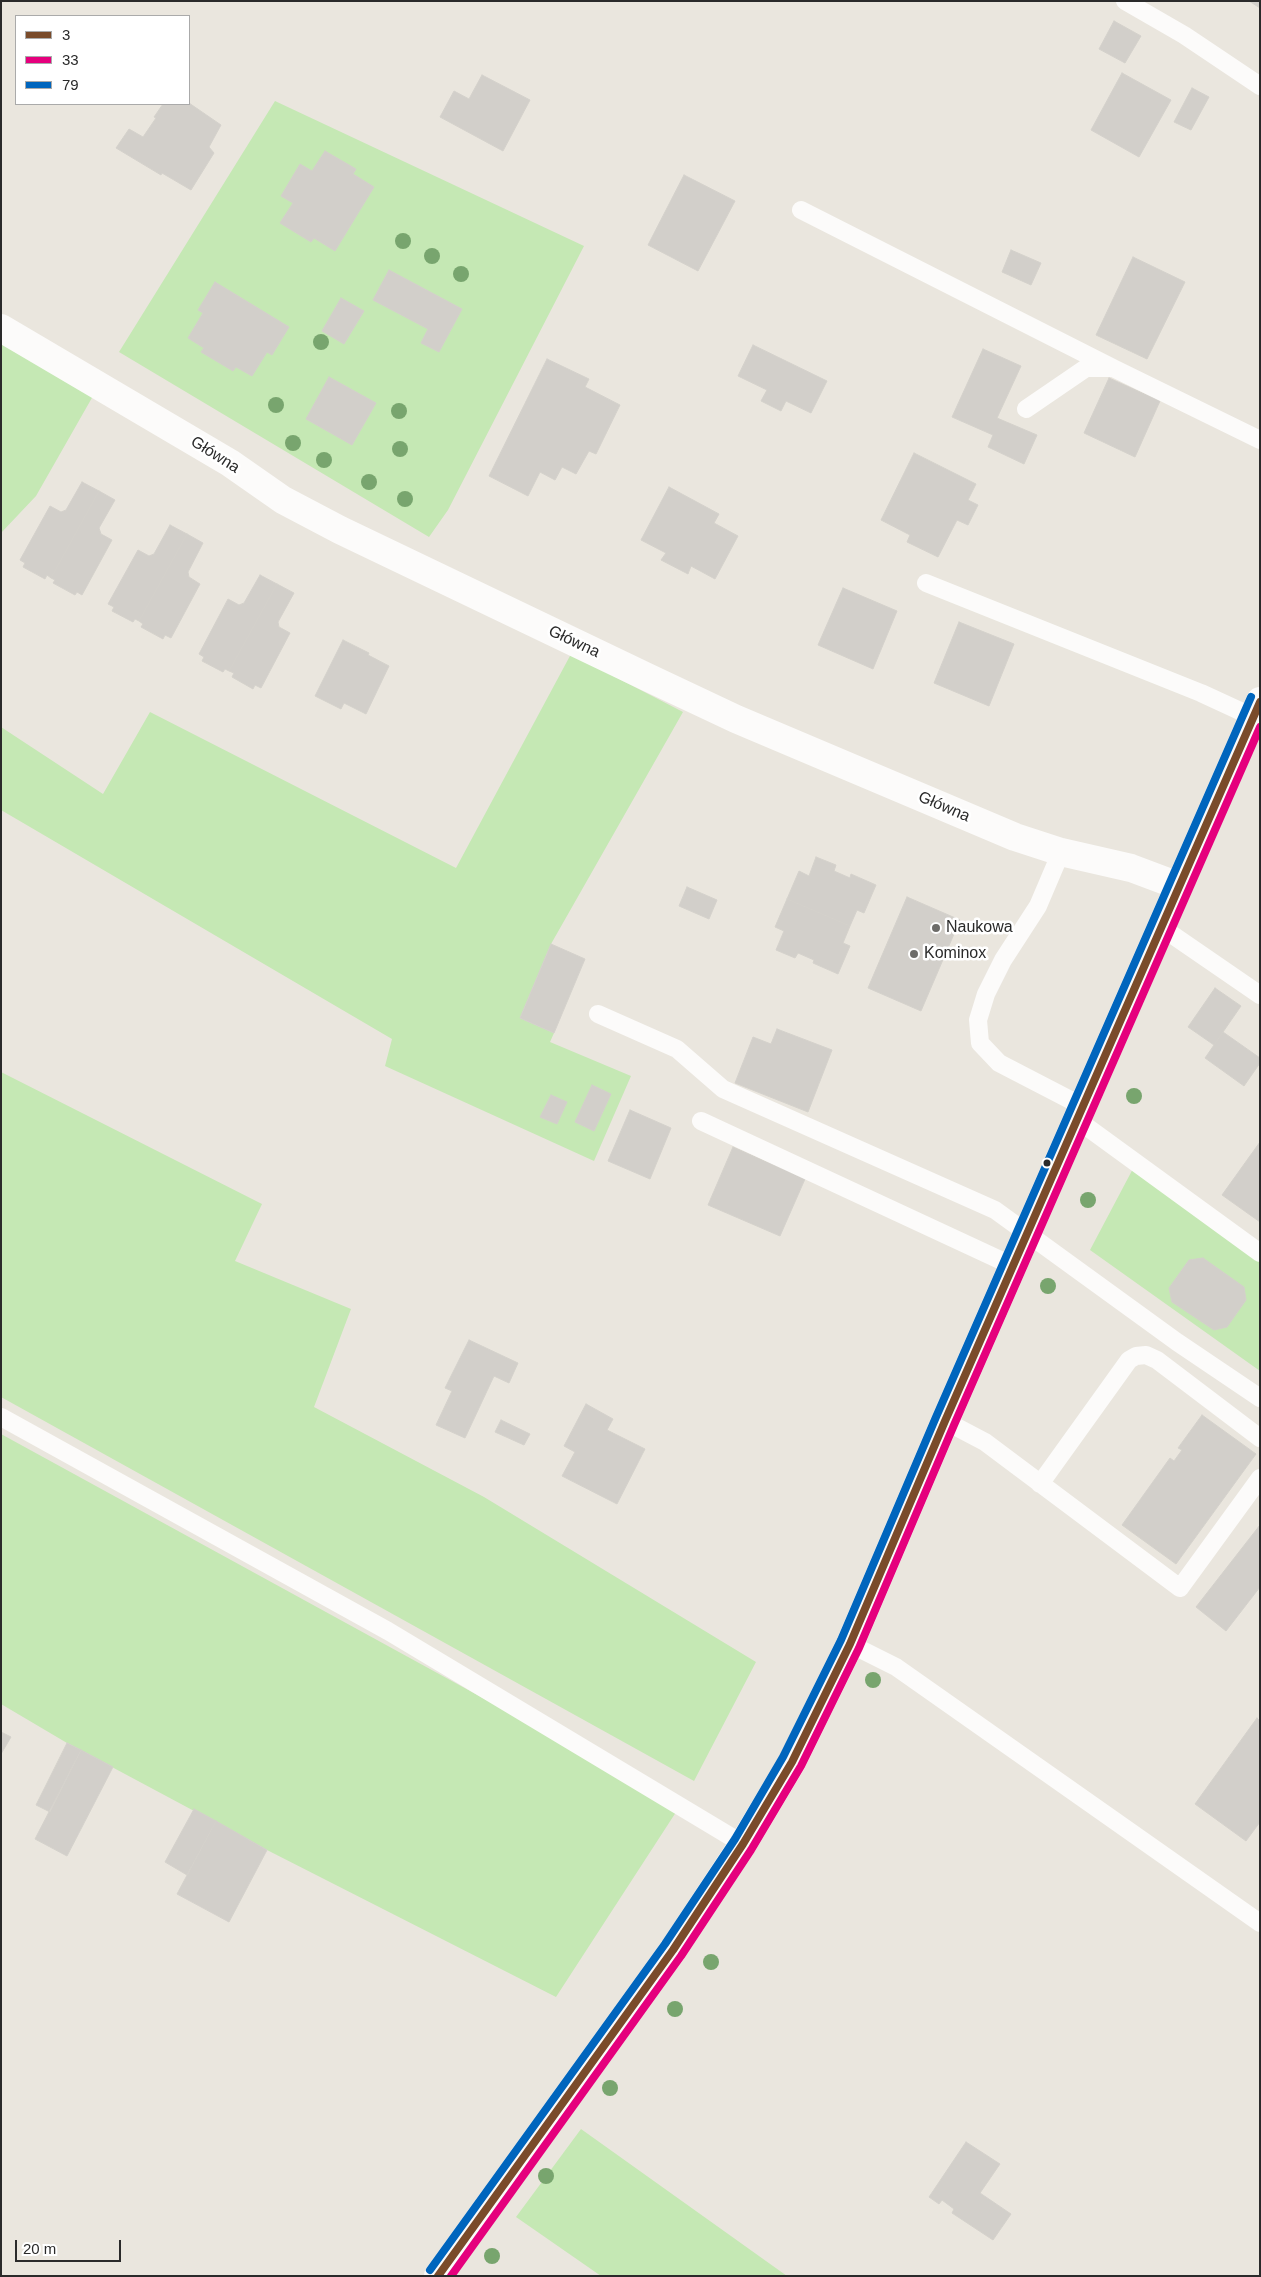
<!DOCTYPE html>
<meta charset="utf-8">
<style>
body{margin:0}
#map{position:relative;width:1261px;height:2277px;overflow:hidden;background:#eae6de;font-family:Helvetica,sans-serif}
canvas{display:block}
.frame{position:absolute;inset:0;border:2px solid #2a2a2a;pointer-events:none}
.legend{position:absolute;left:15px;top:15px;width:175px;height:90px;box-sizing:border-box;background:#fff;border:1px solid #aaa;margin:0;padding:6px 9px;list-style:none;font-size:15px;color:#2a2a2a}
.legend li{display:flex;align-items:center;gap:10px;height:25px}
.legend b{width:25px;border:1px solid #aaa}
.scale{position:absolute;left:15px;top:2240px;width:106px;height:22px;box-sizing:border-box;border:2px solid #2a2a2a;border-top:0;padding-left:6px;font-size:15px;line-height:18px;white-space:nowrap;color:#2a2a2a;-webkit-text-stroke:4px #fff;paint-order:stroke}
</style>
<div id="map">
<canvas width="1261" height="2277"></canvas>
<div class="frame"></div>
<ul class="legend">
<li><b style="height:6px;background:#7a4b2a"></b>3</li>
<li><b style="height:6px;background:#e5007d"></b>33</li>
<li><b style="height:6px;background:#0065bd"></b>79</li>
</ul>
<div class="scale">20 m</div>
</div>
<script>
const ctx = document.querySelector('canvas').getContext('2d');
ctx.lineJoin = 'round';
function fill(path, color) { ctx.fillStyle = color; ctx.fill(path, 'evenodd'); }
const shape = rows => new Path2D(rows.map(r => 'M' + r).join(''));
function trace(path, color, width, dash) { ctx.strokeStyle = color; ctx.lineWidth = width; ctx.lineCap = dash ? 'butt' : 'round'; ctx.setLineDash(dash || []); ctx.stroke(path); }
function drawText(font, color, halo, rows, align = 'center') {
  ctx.font = font + ' Helvetica,sans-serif'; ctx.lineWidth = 5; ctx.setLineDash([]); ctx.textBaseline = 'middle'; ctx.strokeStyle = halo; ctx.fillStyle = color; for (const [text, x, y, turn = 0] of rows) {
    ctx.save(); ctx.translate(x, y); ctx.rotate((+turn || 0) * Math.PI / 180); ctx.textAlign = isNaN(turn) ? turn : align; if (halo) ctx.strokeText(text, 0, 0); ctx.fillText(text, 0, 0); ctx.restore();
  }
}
const green = shape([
 [275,101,584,246,448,510,429,537,119,352],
 [1,344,93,396,36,496,1,533],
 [571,654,683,712,551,944,520,1018,554,1033,550,1042,631,1076,594,1161,385,1066,392,1039,1,810,1,727,103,794,150,712,456,868],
 [1,1072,262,1204,235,1261,351,1309,314,1407,484,1497,756,1662,694,1781,1,1397],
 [1136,1163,1260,1250,1260,1371,1090,1250],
 [1,1434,680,1806,556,1997,267,1850,67,1743,1,1704],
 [581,2129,787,2276,601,2276,516,2217]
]);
const building = shape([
 [1249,1,1260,1,1260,8,1249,1],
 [1114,21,1141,36,1125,63,1099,49,1114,21],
 [1122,73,1171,100,1139,157,1091,130,1122,73],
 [482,75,530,100,503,151,440,117,454,91,469,99,482,75],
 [1192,88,1209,97,1191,130,1174,122,1192,88],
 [189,103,221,125,209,147,214,153,191,190,162,173,161,175,116,148,129,129,143,137,156,118,154,117,163,104,189,103],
 [325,151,356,169,353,174,374,187,335,251,314,238,311,242,280,223,293,203,281,196,300,164,312,171,325,151],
 [684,175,735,201,698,271,648,245,684,175],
 [1011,250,1041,263,1031,285,1002,272,1011,250],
 [1133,257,1185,282,1147,359,1096,335,1133,257],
 [389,270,462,309,439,352,421,343,428,329,373,300,389,270],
 [215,282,289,327,272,355,267,352,252,376,236,367,233,371,201,352,204,348,188,338,203,313,198,310,215,282],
 [341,298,364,311,344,344,322,331,341,298],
 [753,345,827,381,811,413,786,401,781,411,761,401,767,390,738,376,753,345],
 [983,349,1021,366,997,418,1037,435,1024,464,988,447,993,435,952,417,983,349],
 [547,359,589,379,585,387,620,405,596,454,589,451,576,474,562,467,555,480,540,472,528,496,489,476,547,359],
 [329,377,376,403,352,445,306,419,329,377],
 [1109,378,1160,401,1135,457,1084,433,1109,378],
 [914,453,976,484,968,500,978,505,968,525,957,520,938,557,907,542,910,535,881,520,914,453],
 [82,482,99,491,51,578,47,575,45,579,23,567,25,563,20,560,50,506,61,512,66,510,82,482],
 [669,487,719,514,714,523,738,536,715,579,691,566,688,574,661,560,666,553,641,540,669,487],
 [99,491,115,500,99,528,101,534,112,540,82,595,77,592,75,595,53,583,55,580,51,578,99,491],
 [170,525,187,534,139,621,135,619,133,622,112,611,114,607,108,604,138,550,149,556,154,554,170,525],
 [187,534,203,543,188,572,189,577,200,584,171,638,165,635,163,639,141,627,143,624,139,621,187,534],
 [260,575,277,584,229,671,225,669,223,672,202,661,204,657,199,654,228,599,239,605,244,603,260,575],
 [277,584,294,593,278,622,279,627,290,633,261,688,255,685,253,689,232,677,234,673,229,671,277,584],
 [843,588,897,611,873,669,818,645,843,588],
 [959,622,1014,644,989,706,934,683,959,622],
 [343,640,369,653,368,655,389,666,366,714,344,703,341,709,315,696,343,640],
 [816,857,836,865,834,871,850,878,851,874,876,885,864,913,857,910,850,926,787,899,799,871,809,876,816,857],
 [687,887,717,900,709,919,679,906,687,887],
 [907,897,960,920,921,1011,868,988,907,897],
 [787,899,850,926,843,943,850,946,838,974,813,963,814,960,798,953,795,958,776,950,784,931,775,927,787,899],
 [551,944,585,959,554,1033,520,1018,551,944],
 [1215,988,1241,1006,1214,1045,1188,1027,1215,988],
 [777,1029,832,1050,808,1112,735,1083,753,1037,771,1044,777,1029],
 [1223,1032,1260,1058,1260,1063,1244,1086,1205,1058,1223,1032],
 [592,1085,611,1094,594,1131,575,1122,592,1085],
 [551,1095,567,1102,557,1124,540,1117,551,1095],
 [630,1110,671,1128,650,1179,608,1161,630,1110],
 [1260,1142,1260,1222,1222,1195,1260,1142],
 [733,1147,805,1179,780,1236,708,1205,733,1147],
 [1203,1258,1244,1287,1246,1300,1227,1327,1214,1330,1172,1302,1169,1288,1189,1260,1203,1258],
 [469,1340,518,1363,509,1383,494,1376,465,1438,436,1425,452,1391,445,1388,469,1340],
 [586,1404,613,1419,607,1430,645,1449,617,1504,562,1476,575,1452,564,1446,586,1404],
 [1202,1415,1256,1454,1176,1564,1122,1525,1170,1458,1174,1461,1182,1450,1178,1448,1202,1415],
 [501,1420,530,1434,524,1445,495,1432,501,1420],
 [1260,1525,1260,1587,1226,1631,1196,1607,1260,1525],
 [1257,1718,1260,1721,1260,1822,1246,1841,1195,1804,1257,1718],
 [1,1732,11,1737,1,1754,1,1732],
 [67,1743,81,1750,50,1812,36,1805,67,1743],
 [81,1750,113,1767,67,1856,35,1839,81,1750],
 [194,1809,216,1821,187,1875,165,1862,194,1809],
 [216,1821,267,1850,229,1922,177,1894,216,1821],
 [966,2142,1000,2164,980,2193,1011,2214,993,2240,952,2213,954,2209,942,2200,939,2204,929,2197,966,2142]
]);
const service = shape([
 [1125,1,1184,35,1260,86],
 [801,210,1113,368],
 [1026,409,1086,368,1113,368,1260,440],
 [926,583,1201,693,1253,717],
 [1061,852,1038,906,1003,960,986,994,978,1020,980,1043,999,1063,1082,1106],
 [1161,927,1260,995],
 [598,1014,677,1049,723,1089,995,1210,1177,1342,1260,1398],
 [1076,1119,1260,1253],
 [701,1121,1013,1266],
 [1,1417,388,1631,743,1844],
 [945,1421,985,1442,1180,1588,1260,1478],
 [1040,1484,1129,1360,1136,1356,1146,1355,1157,1360,1260,1438],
 [850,1644,896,1667,1260,1923]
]);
const minor = shape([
 [1,328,230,463,283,500,340,530,649,678,736,719,1015,837,1061,852,1131,868,1179,886]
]);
const secondary = shape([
 [438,2276,673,1950,743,1844,792,1762,850,1644,945,1421,1260,701]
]);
const bus1 = shape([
 [438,2276,673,1950,743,1844,792,1762,850,1644,945,1421,1260,702]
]);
const bus2 = shape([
 [451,2276,681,1956,751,1850,801,1766,859,1648,954,1425,1260,727]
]);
const bus3 = shape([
 [430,2270,665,1944,735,1839,783,1757,841,1640,936,1417,1251,697]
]);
const trees = [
 [403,241],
 [432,256],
 [461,274],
 [321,342],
 [276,405],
 [399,411],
 [293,443],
 [400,449],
 [324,460],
 [369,482],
 [405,499],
 [1134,1096],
 [1088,1200],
 [1048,1286],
 [873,1680],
 [711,1962],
 [675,2009],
 [610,2088],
 [546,2176],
 [492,2256]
];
const markers = [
 [936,928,5,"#6d6c69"],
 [914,954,5,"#6d6c69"],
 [1047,1163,4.5,"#2a2a2a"]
];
const streetNames = [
 ["Główna",215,455,32],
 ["Główna",574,642,25],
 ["Główna",944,807,23]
];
const poiNames = [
 ["Naukowa",946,928],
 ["Kominox",924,954]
];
fill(green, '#c5e8b4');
fill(building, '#d2cfca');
trace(building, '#d4d1cb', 1);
trace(service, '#fcfbfa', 18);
trace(minor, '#fcfbfa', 28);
trace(secondary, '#fcfbfa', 28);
trace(bus1, '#7a4b2a', 8);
trace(bus2, '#e5007d', 8);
trace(bus3, '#0065bd', 8);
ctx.fillStyle = '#78a56e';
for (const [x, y] of trees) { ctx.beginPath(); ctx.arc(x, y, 8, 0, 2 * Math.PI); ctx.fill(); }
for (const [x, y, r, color] of markers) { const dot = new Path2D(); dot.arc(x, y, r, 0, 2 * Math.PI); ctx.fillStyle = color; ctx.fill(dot); trace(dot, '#fff', 2); }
drawText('16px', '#2a2a2a', '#fff', streetNames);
drawText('16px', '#2a2a2a', '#fff', poiNames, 'left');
</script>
